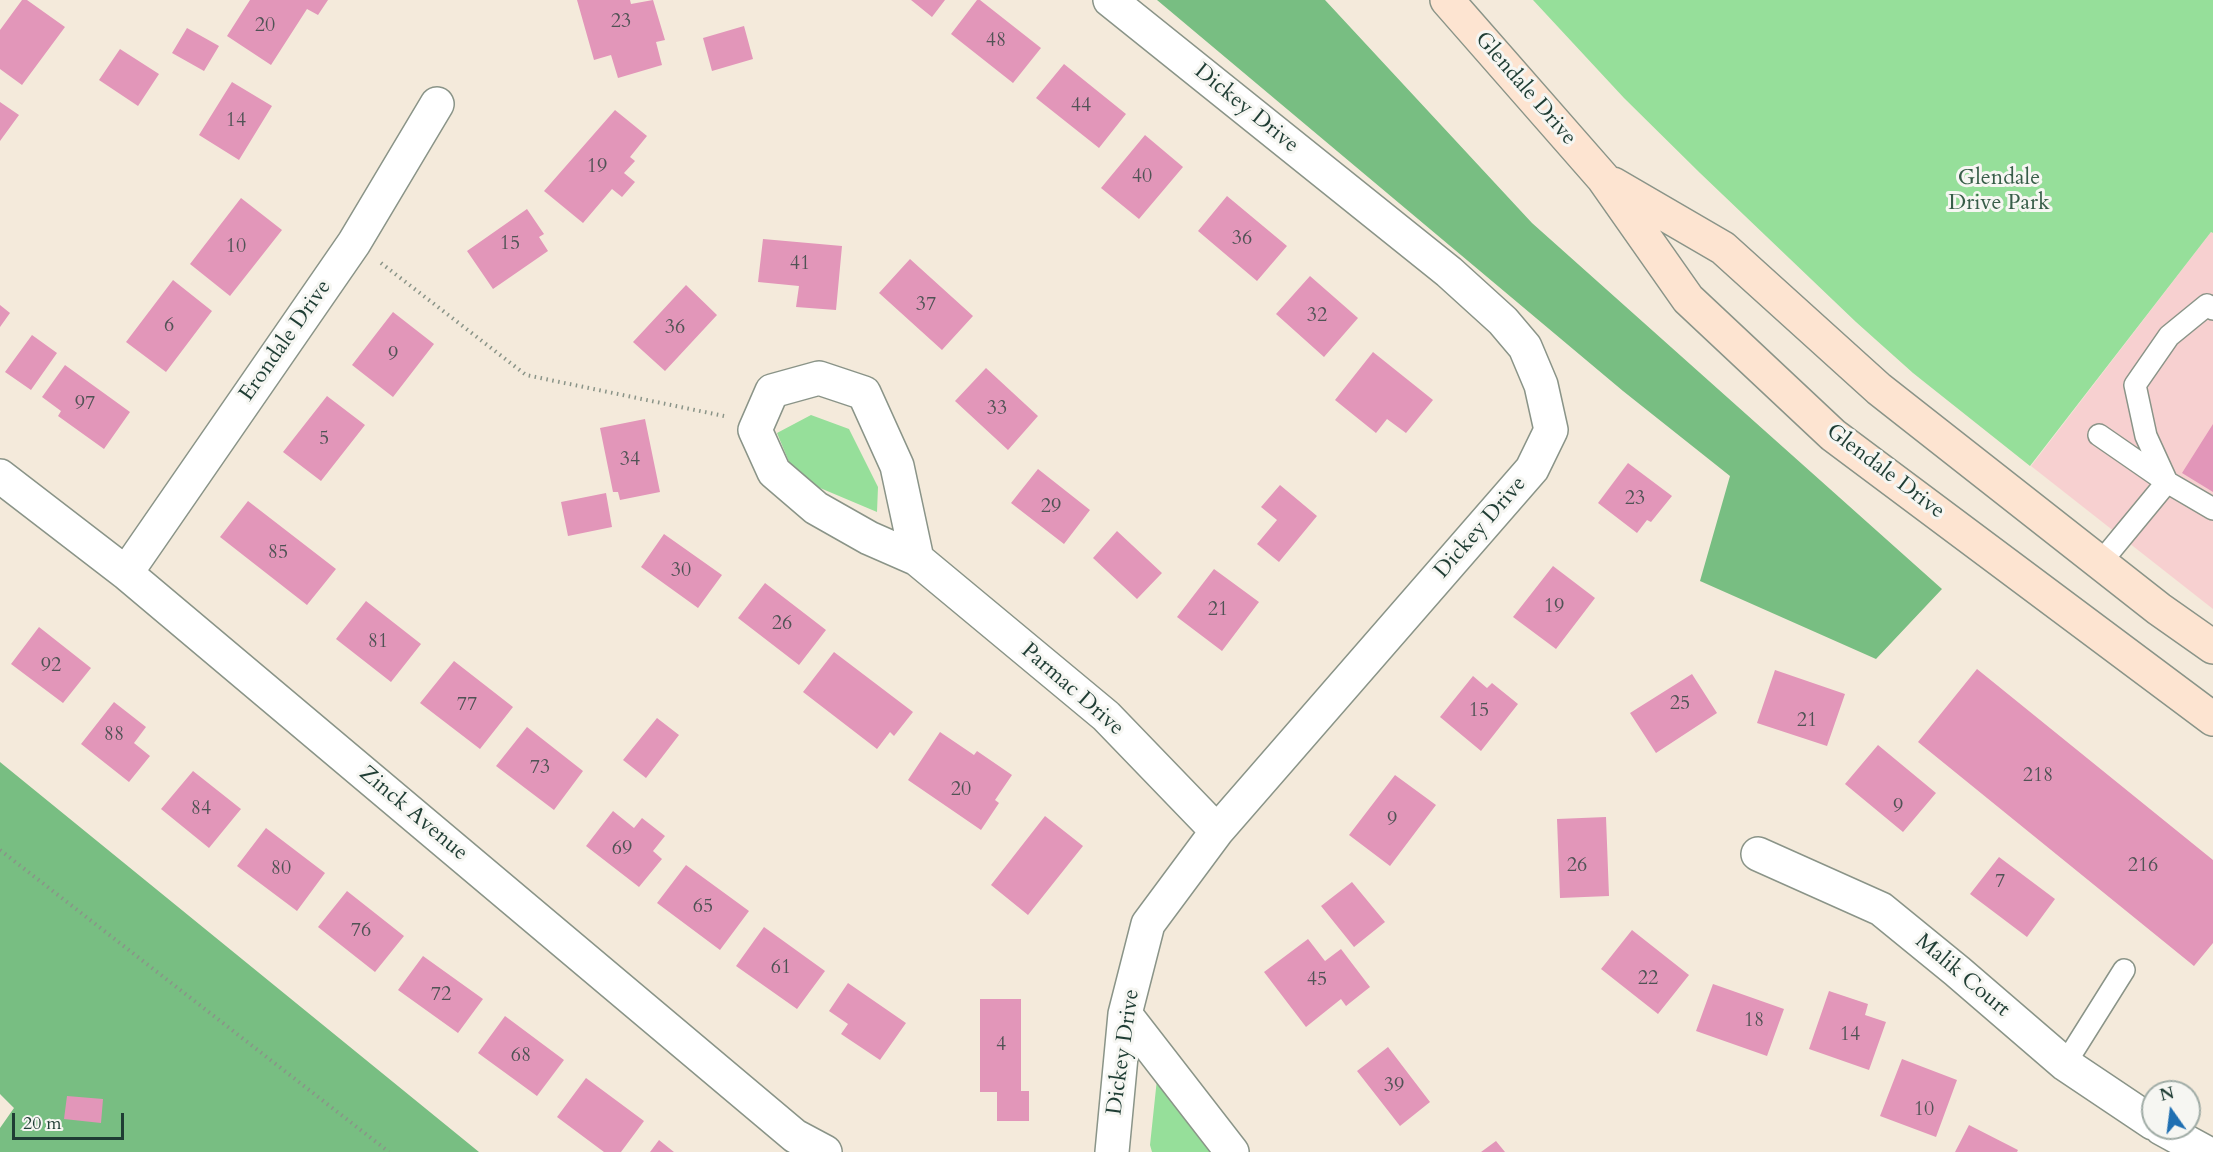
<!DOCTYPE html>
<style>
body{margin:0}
#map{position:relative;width:2213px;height:1152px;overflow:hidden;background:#f4eadb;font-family:Cardo,serif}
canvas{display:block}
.north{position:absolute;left:2141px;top:1080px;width:60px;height:60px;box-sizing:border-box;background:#f6f6f2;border:2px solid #a0aca6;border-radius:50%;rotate:346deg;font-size:16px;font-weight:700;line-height:24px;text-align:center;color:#1f3d34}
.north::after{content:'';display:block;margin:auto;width:21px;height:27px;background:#1f6fb2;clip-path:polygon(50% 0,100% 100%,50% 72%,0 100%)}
.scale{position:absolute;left:12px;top:1113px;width:112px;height:27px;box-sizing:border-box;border:3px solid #1f3d34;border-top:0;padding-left:8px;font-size:18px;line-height:21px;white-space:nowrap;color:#1f3d34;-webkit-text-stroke:4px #f6f6f2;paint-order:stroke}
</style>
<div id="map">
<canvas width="2213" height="1152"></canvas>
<div class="north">N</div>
<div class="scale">20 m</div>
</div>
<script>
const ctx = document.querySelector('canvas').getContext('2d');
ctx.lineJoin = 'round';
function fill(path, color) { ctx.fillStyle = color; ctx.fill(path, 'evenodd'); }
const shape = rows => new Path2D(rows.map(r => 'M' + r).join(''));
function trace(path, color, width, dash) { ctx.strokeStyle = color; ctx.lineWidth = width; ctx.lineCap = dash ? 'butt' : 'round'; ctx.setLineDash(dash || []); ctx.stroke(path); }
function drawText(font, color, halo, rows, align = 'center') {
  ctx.font = font + ' Cardo,serif'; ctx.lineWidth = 6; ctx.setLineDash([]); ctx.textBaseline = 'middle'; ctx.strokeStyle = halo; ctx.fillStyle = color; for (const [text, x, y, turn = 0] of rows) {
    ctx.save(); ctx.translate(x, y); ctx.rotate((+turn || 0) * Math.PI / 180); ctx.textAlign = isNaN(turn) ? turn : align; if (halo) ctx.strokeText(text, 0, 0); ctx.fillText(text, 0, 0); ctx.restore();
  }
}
const built = shape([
 [2211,232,2213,233,2213,609,2031,466]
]);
const green = shape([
 [1533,0,2213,0,2213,233,2211,232,2030,466,1913,373,1856,322,1700,173,1624,98],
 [811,415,849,429,878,487,877,512,813,485,789,462,777,433],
 [1157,1079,1223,1152,1152,1152,1150,1145]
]);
const forest = shape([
 [1157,0,1325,0,1532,223,1942,589,1876,659,1700,581,1730,476,1623,391],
 [0,762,479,1152,0,1152,0,1128,14,1108,0,1094]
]);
const building = shape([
 [22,0,27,0,65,27,22,85,0,69,0,30],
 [250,0,328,0,318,15,307,9,271,65,227,36],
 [577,0,630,0,631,4,653,0,665,40,656,42,662,65,618,78,611,55,594,60],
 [911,0,945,0,932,17],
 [977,0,980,0,1041,48,1013,83,951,34],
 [744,26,753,59,712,71,703,38],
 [187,28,219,46,204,71,172,53],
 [120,49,159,74,138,106,99,80],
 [1064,64,1126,114,1099,148,1036,98],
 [232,82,272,106,239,160,199,135],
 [0,102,19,115,0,141],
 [615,110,647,136,630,157,635,161,624,173,635,182,622,197,612,189,583,223,544,191],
 [1145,135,1183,167,1139,219,1101,188],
 [1227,196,1287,246,1257,281,1198,231],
 [241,198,282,230,230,296,190,264],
 [527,209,544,234,539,237,548,251,493,289,467,251],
 [763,239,842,246,836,310,796,307,799,286,758,282],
 [910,259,973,316,942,350,879,293],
 [1310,276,1358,318,1324,357,1276,314],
 [173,280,212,311,166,372,126,342],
 [686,285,717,315,665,371,633,342],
 [0,305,10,313,0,327],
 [393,312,434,344,393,397,352,365],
 [32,335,57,353,31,390,5,372],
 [1373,352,1433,400,1406,433,1387,419,1376,433,1335,400],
 [65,365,130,412,104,449,58,416,61,411,42,397],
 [986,368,1038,416,1008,450,955,401],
 [327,396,365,425,321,481,283,452],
 [645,419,660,492,620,500,618,492,613,492,600,428],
 [2213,424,2213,492,2182,473],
 [1628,463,1672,496,1651,522,1647,520,1637,533,1598,503],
 [1038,469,1090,510,1064,544,1011,503],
 [1280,485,1317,516,1279,562,1257,544,1277,520,1261,507],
 [606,493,612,527,568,536,561,502],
 [248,501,336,569,307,605,220,537],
 [1117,531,1162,573,1137,599,1093,558],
 [664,534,722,575,698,608,641,567],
 [1553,566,1595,598,1556,649,1513,617],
 [1214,569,1259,602,1222,651,1177,617],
 [765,583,826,630,799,665,738,618],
 [366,601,421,644,391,682,336,639],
 [39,627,91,668,63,703,11,664],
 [834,652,913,712,894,736,890,732,877,749,803,692],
 [454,661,513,707,480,749,420,703],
 [1977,669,2213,860,2213,943,2194,966,1918,742],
 [1775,670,1845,694,1827,746,1757,723],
 [1692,674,1717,713,1656,753,1630,713],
 [1473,676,1487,688,1492,683,1518,704,1481,751,1440,717],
 [114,702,146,727,134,743,150,756,129,782,81,744],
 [657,718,679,735,646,778,623,760],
 [527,727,583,771,554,810,496,766],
 [940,732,974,755,977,751,1012,775,995,800,999,803,981,830,908,780],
 [1878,745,1936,793,1903,832,1845,784],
 [193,771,241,809,209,848,161,809],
 [1395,775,1436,805,1390,866,1349,835],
 [613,811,634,828,642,818,665,836,653,851,662,859,639,887,586,846],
 [1045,816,1083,846,1028,915,991,885],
 [1606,817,1609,896,1560,898,1557,819],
 [266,828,325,873,297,911,237,866],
 [1999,857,2055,899,2027,937,1970,894],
 [686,865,749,911,720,950,657,903],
 [1352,882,1385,922,1354,947,1321,906],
 [347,891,404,936,375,972,318,927],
 [764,927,825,971,797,1009,736,966],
 [1632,930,1689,975,1658,1014,1601,969],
 [1308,939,1325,961,1341,949,1370,987,1346,1006,1341,999,1306,1027,1264,972],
 [423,956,483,999,458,1033,398,990],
 [848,983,906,1023,880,1060,841,1034,848,1024,829,1011],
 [1713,984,1784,1009,1767,1056,1696,1031],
 [1829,991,1868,1004,1865,1015,1886,1022,1869,1070,1809,1049],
 [980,999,1021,999,1021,1091,1029,1091,1029,1121,997,1121,997,1092,980,1092],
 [505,1016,564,1060,537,1096,478,1053],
 [1388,1047,1430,1102,1400,1126,1357,1071],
 [1902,1059,1957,1080,1936,1137,1880,1116],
 [586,1078,644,1121,621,1152,604,1152,557,1117],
 [67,1096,103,1099,101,1123,64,1119],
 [1969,1125,2018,1150,2017,1152,1955,1152],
 [659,1140,674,1152,650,1152],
 [1496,1141,1505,1152,1481,1152]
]);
const path = shape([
 [381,263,526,375,724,416],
 [0,850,389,1152]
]);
const lane = shape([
 [2099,435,2167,482,2213,509],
 [2101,562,2167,482,2146,436,2135,385,2169,336,2207,305,2213,309],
 [2065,1064,2124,970]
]);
const street = shape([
 [1110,0,1449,272,1503,321,1525,347,1541,385,1551,430,1532,469,1217,831,1148,924,1125,1014,1112,1152],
 [0,476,126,573,795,1136,825,1152],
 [917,559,897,466,864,393,819,378,772,391,755,430,774,472,816,508,869,538,917,559,1106,716,1217,831],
 [126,573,354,243,437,104],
 [1758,854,1881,909,1957,971,2065,1064,2153,1123],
 [1125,1014,1232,1152],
 [2161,1128,2205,1152]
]);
const secondary = shape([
 [1447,0,1603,178,1688,299,1833,435,2213,719],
 [1613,184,1723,248,1879,389,2159,609,2213,647]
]);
const numberNames = [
 ["23",621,22],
 ["20",265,26],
 ["48",996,41],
 ["44",1081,106],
 ["14",236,121],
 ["19",597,167],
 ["40",1142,177],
 ["36",1242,239],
 ["15",510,244],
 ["10",236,247],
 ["41",800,264],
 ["37",926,305],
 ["32",1317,316],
 ["6",169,326],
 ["36",675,328],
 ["9",393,355],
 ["97",85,404],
 ["33",997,409],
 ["5",324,439],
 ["34",630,460],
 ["23",1635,499],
 ["29",1051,507],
 ["85",278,553],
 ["30",681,571],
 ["19",1554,607],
 ["21",1218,610],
 ["26",782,624],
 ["81",378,642],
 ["92",51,666],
 ["25",1680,704],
 ["77",467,705],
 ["15",1479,711],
 ["21",1807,721],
 ["88",114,735],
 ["73",540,768],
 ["218",2038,776],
 ["20",961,790],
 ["9",1898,807],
 ["84",201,809],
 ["9",1392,820],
 ["69",622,849],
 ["26",1577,866],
 ["216",2143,866],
 ["80",281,869],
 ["7",2000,882],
 ["65",703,907],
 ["76",361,931],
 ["61",781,968],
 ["22",1648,979],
 ["45",1317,980],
 ["72",441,995],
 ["18",1754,1021],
 ["14",1850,1035],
 ["4",1001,1045],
 ["68",521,1056],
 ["39",1394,1086],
 ["10",1924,1110]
];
const streetNames = [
 ["Glendale Drive",1525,89,49],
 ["Dickey Drive",1246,109,39],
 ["Erondale Drive",286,341,-55],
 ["Glendale Drive",1885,472,37],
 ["Dickey Drive",1481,528,-49],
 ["Parmac Drive",1072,690,41],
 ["Zinck Avenue",413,814,40],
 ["Malik Court",1962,976,40],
 ["Dickey Drive",1124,1052,-82]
];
const parkNames = [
 ["Glendale",1999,179],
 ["Drive Park",1999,204]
];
fill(built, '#f7d0d0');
fill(green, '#96df9a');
fill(forest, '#78be82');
fill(building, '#e296b9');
trace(lane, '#8a9488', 24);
trace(street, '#8a9488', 36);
trace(secondary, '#8a9488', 36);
trace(path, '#8a9488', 4, [1.5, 4.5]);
trace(lane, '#fff', 21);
trace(street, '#fff', 33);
trace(secondary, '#fde4d1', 33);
drawText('20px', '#505355', null, numberNames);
drawText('22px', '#1f3d34', '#f6f6f2', streetNames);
drawText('22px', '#375d48', '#f6f6f2', parkNames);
</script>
